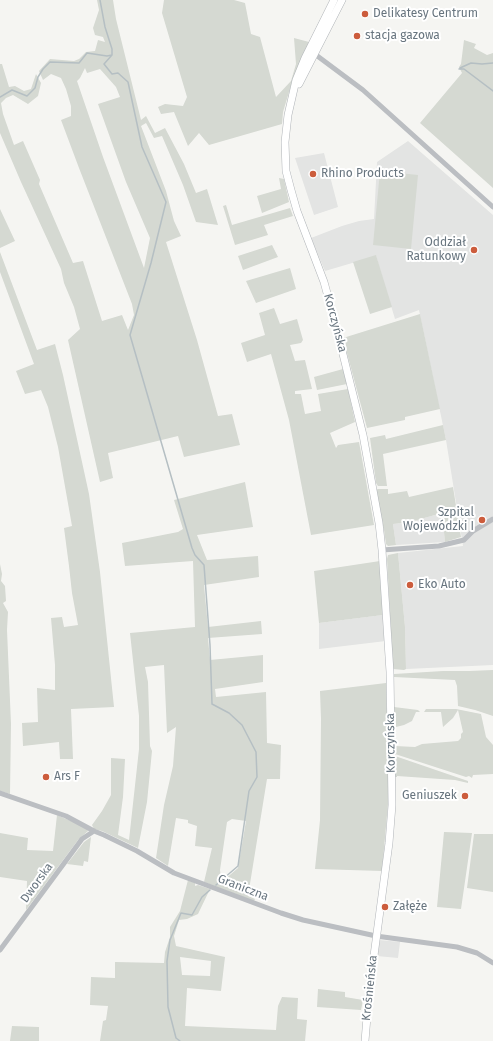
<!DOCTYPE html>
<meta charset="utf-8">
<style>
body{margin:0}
canvas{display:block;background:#f5f5f2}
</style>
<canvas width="493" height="1041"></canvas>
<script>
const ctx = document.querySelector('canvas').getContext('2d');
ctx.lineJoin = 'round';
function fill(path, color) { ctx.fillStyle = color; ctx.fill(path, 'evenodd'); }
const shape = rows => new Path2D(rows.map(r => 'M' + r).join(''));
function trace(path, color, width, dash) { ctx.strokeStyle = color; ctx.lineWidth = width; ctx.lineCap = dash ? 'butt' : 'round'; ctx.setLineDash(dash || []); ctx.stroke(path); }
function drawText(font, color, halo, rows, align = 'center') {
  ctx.font = font + ' "Fira Sans",sans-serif'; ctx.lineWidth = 4; ctx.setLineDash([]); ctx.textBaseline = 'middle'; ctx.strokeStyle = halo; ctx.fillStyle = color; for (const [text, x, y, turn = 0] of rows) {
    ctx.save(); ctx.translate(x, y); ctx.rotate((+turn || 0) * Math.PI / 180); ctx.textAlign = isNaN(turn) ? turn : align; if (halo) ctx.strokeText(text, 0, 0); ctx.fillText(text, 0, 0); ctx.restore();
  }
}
const built = shape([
 [408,141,493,215,493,665,406,669,405,627,398,553,463,546,446,440,419,310,395,319,376,256,325,271,311,238,342,226,359,221,374,219,377,162],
 [324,153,338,207,314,215,295,158],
 [442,513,445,542,396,545,393,524,410,522],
 [383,615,386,641,319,649,319,623],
 [379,940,400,942,398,958,377,956]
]);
const green = shape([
 [97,0,113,0,116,19,141,120,146,116,155,133,165,128,184,164,196,193,207,189,218,225,196,222,183,185,162,136,154,138,146,123,141,126,166,191,174,221,181,236,166,242,197,340,218,416,232,414,240,445,184,457,178,436,108,453,113,478,100,482,68,340,80,329,74,307,64,283,61,269,21,182,0,133,0,64,2,64,9,87,15,86,24,91,31,89,36,74,41,83,38,96,28,104,13,95,6,98,1,103,3,114,14,145,23,141,40,180,39,184,73,263,83,261,102,321,122,315,128,330,134,315,132,304,79,168,61,120,71,116,71,106,66,89,61,78,51,74,43,80,39,71,50,59,74,61,79,59,86,52,95,51,98,40,105,42,103,37,95,35,93,28,99,10],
 [85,68,87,73,100,69,116,87,120,97,98,104,126,182,150,238,144,268,103,157,77,81,80,78],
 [164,0,234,0,245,3,251,34,260,37,276,97,291,81,296,64,294,38,309,42,292,82,283,112,282,124,209,145,199,133,188,146,174,112,161,114,158,107,165,104,183,106,187,97,162,13],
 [464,40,476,44,474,48,487,55,493,53,493,188,420,123,462,73,459,67,461,64],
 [380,171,418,175,411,249,373,245],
 [279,178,284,179,289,202,262,213,257,196,281,189],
 [226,205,232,225,290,208,293,216,264,225,268,235,235,245,223,206],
 [0,209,15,241,0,248],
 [272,245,278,257,243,270,238,256],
 [0,252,37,350,55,344,63,375,89,494,100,572,114,707,71,709,73,759,60,759,59,742,23,746,22,723,38,722,37,688,55,690,55,665,51,618,62,617,64,627,78,625,72,593,69,566,64,528,72,526,58,447,48,407,41,390,25,394,16,371,34,364,0,272],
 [376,255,392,307,370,314,353,262],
 [290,268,296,289,256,303,246,281],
 [274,308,280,324,297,319,303,340,301,343,290,345,295,361,305,360,312,389,295,391,295,394,301,394,305,414,321,411,318,394,348,389,355,422,330,433,336,448,338,445,359,442,374,525,311,535,289,420,271,354,247,362,241,343,265,335,259,313],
 [420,314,440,409,405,417,405,420,367,428,343,338],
 [343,369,347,384,317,390,314,377],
 [443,425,446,440,383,454,387,486,378,486,376,483,370,438,385,435,386,439],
 [245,482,253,527,197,535,207,560,258,556,259,577,204,585,208,627,261,621,262,634,208,638,210,660,263,655,263,682,215,689,216,697,266,692,267,743,281,745,280,779,267,779,248,896,255,899,254,901,204,882,212,848,195,846,197,826,188,823,188,820,176,818,168,866,156,858,164,805,173,766,176,727,167,733,164,665,145,667,148,682,150,746,152,751,147,802,138,848,102,831,94,829,92,825,102,811,111,795,111,758,125,759,123,797,118,835,129,840,139,749,139,716,130,633,195,627,193,561,125,566,122,543,178,532,183,529,174,500],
 [232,819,246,821,238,868,223,881,221,878,220,870,227,822],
 [453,487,461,537,445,542,442,513,410,522,393,524,396,545,388,546,386,544,384,530,375,490,378,489,388,489,388,494,407,491,409,497],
 [398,553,405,627,406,669,404,670,393,669,387,559,388,555],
 [380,561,383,615,319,623,314,571],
 [0,564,2,574,1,581,5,586,6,601,3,603,8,612,7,630,11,724,10,794,0,791],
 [493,670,493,716,475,710,458,706,457,686,455,680,394,677,394,674,443,671,469,671],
 [386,683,389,793,382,871,315,869,320,820,321,719,320,691],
 [394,707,418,710,420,712,416,712,412,721,404,725,396,727],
 [426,709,456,709,481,714,486,737,493,745,493,774,473,775,472,778,469,776,466,777,395,754,395,746,415,747,422,744,458,741,461,738,461,734,463,732,458,710,453,718,443,727,441,712,424,712],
 [395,756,468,781,468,783,455,780,397,776,397,777,395,777],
 [57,815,87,828,88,831,78,840,26,910,27,881,0,877,0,833,28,838,27,850,53,851],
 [444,832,472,833,461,909,437,907],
 [474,834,493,834,493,892,467,888],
 [91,837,88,862,84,861,83,866,67,864,84,842],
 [188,880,195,883,195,886,198,885,210,889,198,914,187,919,179,920,174,936,176,946,225,957,221,991,187,988,185,1026,276,1030,278,1006,282,997,298,998,297,1019,307,1020,305,1041,100,1041,103,1021,106,1020,108,1006,90,1005,91,977,115,978,115,962,164,963,165,952,170,937,170,927,180,911],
 [180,957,211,961,210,976,182,975],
 [318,989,345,992,345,997,363,1000,361,1010,317,1007],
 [12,1026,39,1027,39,1041,10,1041]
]);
const stream = shape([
 [112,55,104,64,112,74,118,73,128,82,142,147,166,202,151,263,130,335,192,548,195,555,204,565,210,645,212,704,229,713,242,725,256,752,257,777,249,791,238,866,216,885],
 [460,68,471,63,482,64,493,63],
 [459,69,464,69,493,91],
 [0,97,12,90,27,96,35,88,38,77,43,69,50,62,79,63,87,53,107,56,112,55,112,49,105,27,100,0],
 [180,1041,176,1038,168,1007,167,961,170,940,181,913,192,915,202,897,210,890]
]);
const street = shape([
 [312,52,363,90,493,207],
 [382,550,439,546,464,540,473,531,493,519],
 [0,793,66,816,94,831,104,835,137,851,174,873,281,913,303,920,376,936,457,947,477,953,493,963],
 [0,950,82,839,94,831]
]);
const secondary = shape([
 [334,0,305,58,296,80,288,115,285,142,286,171,291,190,297,211,324,282,336,326,363,435,379,523,382,550,390,672,392,805,389,843,369,993,365,1041],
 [299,84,342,0]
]);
const markers = [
 [365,14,4,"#cc5c3c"],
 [357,36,4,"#cc5c3c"],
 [313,174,4,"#cc5c3c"],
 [474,250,4,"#cc5c3c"],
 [482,520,4,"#cc5c3c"],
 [410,585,4,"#cc5c3c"],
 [46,777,4,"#cc5c3c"],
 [465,796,4,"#cc5c3c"],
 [385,907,4,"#cc5c3c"]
];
const poiNames = [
 ["Delikatesy Centrum",373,14],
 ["stacja gazowa",365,36],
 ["Rhino Products",321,174],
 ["Oddział",466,243,"right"],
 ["Ratunkowy",466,257,"right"],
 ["Szpital",474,513,"right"],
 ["Wojewódzki I",474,527,"right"],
 ["Eko Auto",418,585],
 ["Ars F",54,777],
 ["Geniuszek",457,796,"right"],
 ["Załęże",393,907]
];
const streetNames = [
 ["Korczyńska",335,323,75],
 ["Korczyńska",391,743,-91],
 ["Dworska",37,883,-54],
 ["Graniczna",243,888,21],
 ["Krośnieńska",370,988,-84]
];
fill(built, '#e3e4e3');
fill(green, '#d5d9d2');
trace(stream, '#b5bfc3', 1.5);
trace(secondary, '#b0b4b8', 8);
trace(street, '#bbbec2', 5);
trace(secondary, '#fff', 7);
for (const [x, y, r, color] of markers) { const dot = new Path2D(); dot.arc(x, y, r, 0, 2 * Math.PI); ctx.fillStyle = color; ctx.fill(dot); trace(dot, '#fff', 1.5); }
drawText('12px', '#68757f', '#fff', poiNames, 'left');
drawText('12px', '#68757f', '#fff', streetNames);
</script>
